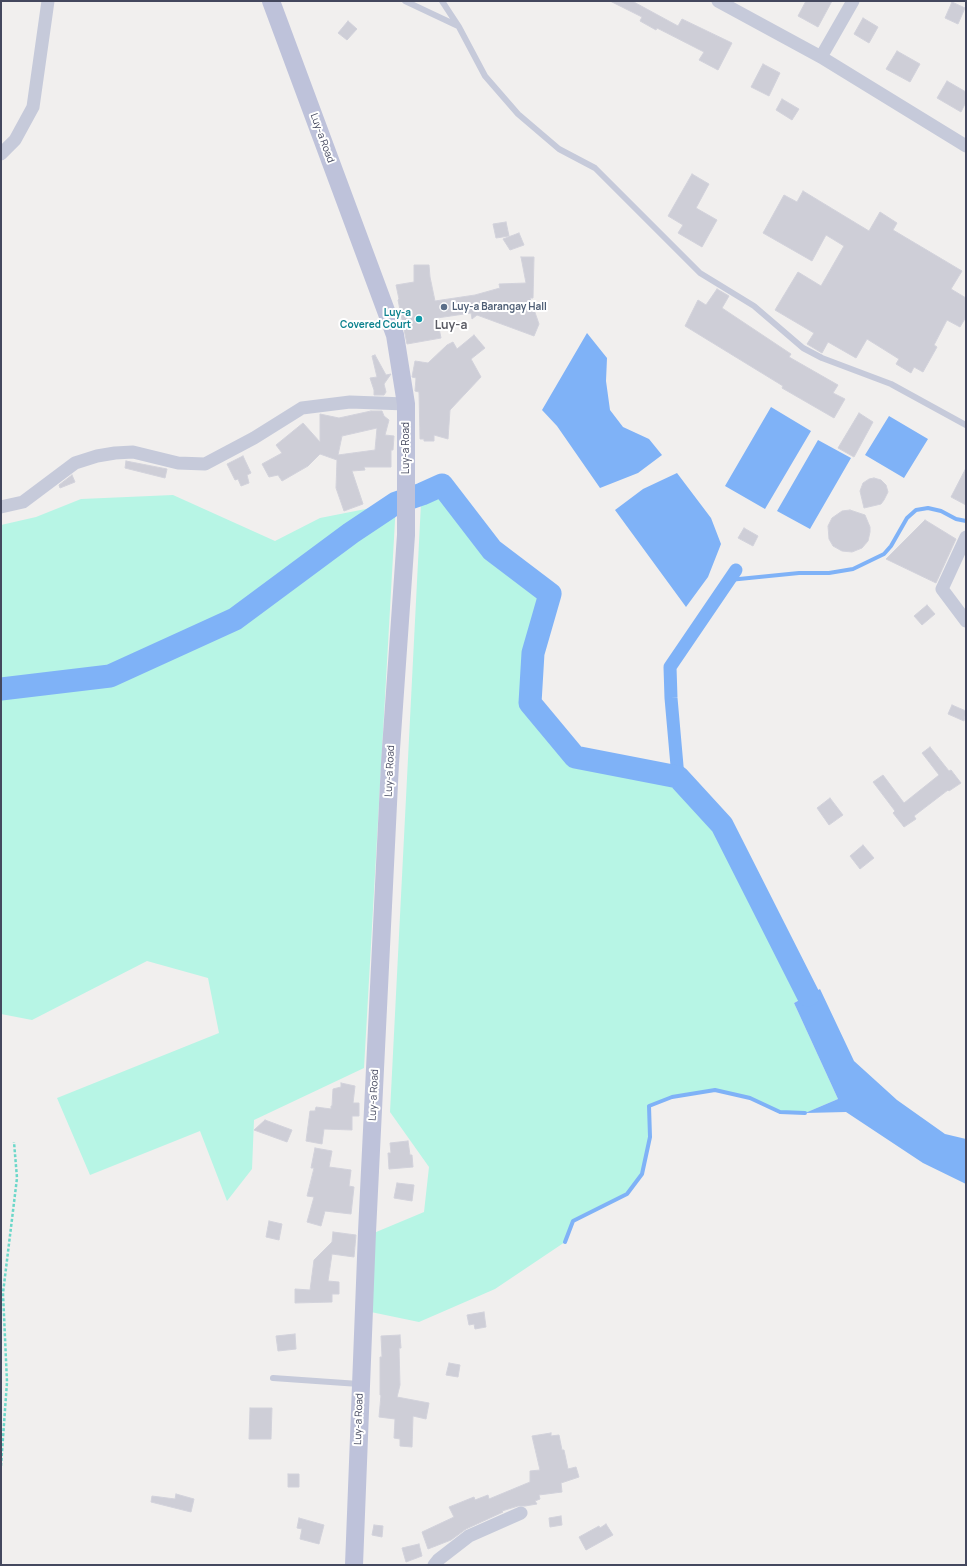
<!DOCTYPE html>
<style>
body{margin:0}
#map{position:relative;width:967px;height:1566px;overflow:hidden;background:#f1efee;font-family:Manrope,sans-serif}
canvas{display:block}
.frame{position:absolute;inset:0;border:2px solid #44485e;pointer-events:none}
</style>
<div id="map">
<canvas width="967" height="1566"></canvas>
<div class="frame"></div>
</div>
<script>
const ctx = document.querySelector('canvas').getContext('2d');
ctx.lineJoin = 'round';
function fill(path, color) { ctx.fillStyle = color; ctx.fill(path, 'evenodd'); }
const shape = rows => new Path2D(rows.map(r => 'M' + r).join(''));
function trace(path, color, width, dash) { ctx.strokeStyle = color; ctx.lineWidth = width; ctx.lineCap = dash ? 'butt' : 'round'; ctx.setLineDash(dash || []); ctx.stroke(path); }
function drawText(font, color, halo, rows, align = 'center') {
  ctx.font = font + ' Manrope,sans-serif'; ctx.lineWidth = 4; ctx.setLineDash([]); ctx.textBaseline = 'middle'; ctx.strokeStyle = halo; ctx.fillStyle = color; for (const [text, x, y, turn = 0] of rows) {
    ctx.save(); ctx.translate(x, y); ctx.rotate((+turn || 0) * Math.PI / 180); ctx.textAlign = isNaN(turn) ? turn : align; if (halo) ctx.strokeText(text, 0, 0); ctx.fillText(text, 0, 0); ctx.restore();
  }
}
const green = shape([
 [442,485,492,550,550,594,533,653,530,703,575,757,678,777,722,825,808,995,794,1003,838,1099,805,1113,780,1112,750,1098,715,1090,672,1097,649,1106,650,1137,642,1174,627,1194,573,1220,565,1242,495,1289,419,1322,366,1311,369,1235,424,1212,429,1167,390,1112,421,503,422,494],
 [173,495,275,541,320,518,396,503,364,1068,254,1120,252,1169,227,1201,200,1131,90,1175,57,1098,219,1033,208,978,147,961,32,1020,1,1014,1,525,36,517,81,499]
]);
const water = shape([
 [587,333,607,358,606,381,610,410,623,427,649,439,662,455,638,473,600,488,557,426,542,410],
 [771,407,811,431,765,509,725,486],
 [889,416,928,439,904,478,865,455],
 [818,440,851,458,810,529,777,511],
 [677,473,711,518,721,544,708,577,686,607,615,510,643,489],
 [820,989,854,1061,897,1100,945,1134,966,1139,966,1184,923,1163,846,1112,805,1113,838,1099,794,1003]
]);
const stream = shape([
 [729,580,799,573,829,573,853,569,884,554,891,546,907,518,916,510,928,508,941,511,956,519,966,521],
 [565,1242,573,1221,627,1194,642,1174,650,1137,649,1106,672,1097,715,1090,750,1098,780,1112,805,1113]
]);
const canal = shape([
 [678,777,671,698,670,667,736,570]
]);
const river = shape([
 [1,689,110,676,235,619,351,533,396,503,422,494,442,485,492,550,550,594,533,653,530,703,575,757,678,777,722,825,808,995]
]);
const building = shape([
 [610,1,632,1,678,26,682,19,732,43,718,70,699,60,704,52,657,28,656,30,640,21,642,17,610,1],
 [806,1,832,1,818,27,798,16,806,1],
 [952,2,965,8,958,24,945,18,952,2],
 [863,18,878,27,869,43,854,34,863,18],
 [348,21,357,29,347,40,338,33,348,21],
 [897,51,920,64,910,82,886,69,897,51],
 [763,64,780,73,769,96,751,87,763,64],
 [947,81,966,92,966,102,961,112,937,98,947,81],
 [782,99,799,109,792,120,776,110,782,99],
 [692,174,709,184,696,208,717,220,702,247,678,233,683,225,668,216,692,174],
 [803,191,869,231,880,212,897,223,893,230,962,271,951,289,966,298,966,317,960,327,947,320,934,345,937,347,923,372,914,367,911,373,896,364,899,359,867,339,856,358,828,342,822,353,807,344,814,333,775,310,798,272,821,286,844,246,826,235,812,261,763,233,784,195,797,202,803,191],
 [506,222,509,236,496,238,493,224,506,222],
 [519,233,524,245,510,250,503,239,519,233],
 [521,257,534,257,533,298,530,298,539,324,534,336,477,315,472,319,471,313,437,318,441,338,407,344,398,300,399,299,396,285,414,282,414,265,429,265,430,277,435,301,475,295,500,288,499,284,526,283,521,257],
 [717,289,729,296,722,308,791,354,789,357,838,385,833,393,845,399,834,418,782,388,783,386,685,326,698,300,706,305,717,289],
 [474,335,485,348,471,359,481,377,450,410,448,439,434,435,434,441,424,441,424,439,420,439,419,392,415,391,416,378,412,377,415,361,428,363,447,345,453,342,457,349,474,335],
 [375,355,386,375,391,374,384,384,386,392,384,395,374,395,374,390,370,378,377,377,372,356,375,355],
 [371,411,382,411,384,416,389,420,385,435,394,436,393,450,391,450,391,467,364,467,365,470,352,471,363,504,344,511,336,488,337,460,320,454,308,466,282,481,278,475,269,477,262,464,282,453,276,445,303,423,320,442,320,414,339,418,371,411],
 [377,428,375,450,338,455,342,436,377,428],
 [859,413,873,422,854,457,838,448,859,413],
 [243,456,251,473,247,475,249,483,241,486,238,479,235,480,227,464,243,456],
 [126,461,167,469,165,478,125,468,126,461],
 [966,468,966,505,951,497,966,468],
 [72,475,75,482,60,488,59,485,72,475],
 [874,478,881,480,886,485,888,492,884,500,881,504,864,508,860,491,863,483,869,479,874,478],
 [850,510,865,515,870,527,870,532,868,541,862,548,852,552,842,551,833,546,829,539,828,526,832,518,842,511,850,510],
 [925,520,956,539,936,583,886,559,925,520],
 [744,528,758,536,753,546,738,538,744,528],
 [927,605,935,614,922,625,914,616,927,605],
 [952,705,966,711,964,721,948,714,952,705],
 [930,747,949,771,951,770,961,783,949,791,948,790,914,816,916,819,904,827,893,813,895,811,873,782,883,775,904,803,939,775,922,753,930,747],
 [830,798,843,815,829,825,817,808,830,798],
 [863,845,874,858,860,869,850,856,863,845],
 [341,1083,355,1086,353,1103,359,1103,359,1116,352,1116,352,1130,324,1129,322,1144,306,1141,310,1111,315,1111,316,1107,331,1109,331,1106,332,1106,333,1089,341,1087,341,1083],
 [265,1120,292,1130,287,1142,254,1130,265,1120],
 [408,1141,410,1155,412,1155,413,1167,389,1169,388,1153,391,1153,390,1143,408,1141],
 [315,1148,332,1151,329,1167,351,1170,349,1186,354,1187,351,1214,325,1211,321,1226,307,1222,314,1197,307,1196,314,1168,311,1168,315,1148],
 [397,1183,414,1185,412,1201,394,1198,397,1183],
 [269,1221,282,1224,279,1240,266,1237,269,1221],
 [333,1232,356,1235,354,1257,332,1254,328,1281,339,1282,339,1294,332,1294,332,1302,295,1303,295,1289,310,1290,314,1260,332,1242,333,1232],
 [484,1312,486,1327,475,1329,474,1324,469,1325,467,1315,484,1312],
 [295,1334,296,1349,278,1351,276,1336,295,1334],
 [400,1335,401,1348,399,1348,400,1385,397,1397,429,1403,426,1419,413,1416,412,1447,400,1446,400,1439,394,1438,395,1419,379,1417,381,1395,380,1395,380,1357,382,1357,381,1336,400,1335],
 [449,1363,460,1365,458,1377,446,1375,449,1363],
 [250,1408,272,1408,271,1439,249,1439,250,1408],
 [551,1433,551,1436,559,1435,562,1450,564,1450,568,1469,576,1467,579,1477,561,1483,562,1492,539,1495,540,1499,535,1501,537,1504,525,1506,518,1506,502,1511,503,1512,466,1529,451,1540,428,1549,422,1532,454,1517,449,1507,474,1497,475,1500,488,1495,489,1499,530,1482,530,1471,540,1470,532,1436,551,1433],
 [288,1474,299,1474,299,1487,288,1487,288,1474],
 [176,1494,194,1499,191,1512,151,1502,152,1496,175,1499,176,1494],
 [561,1516,562,1525,550,1527,549,1518,561,1516],
 [299,1518,324,1525,319,1544,300,1539,302,1529,297,1528,299,1518],
 [606,1524,613,1535,586,1550,579,1537,599,1526,600,1528,606,1524],
 [374,1525,383,1526,382,1537,372,1535,374,1525],
 [419,1544,422,1556,406,1562,402,1548,419,1544]
]);
const path = shape([
 [1,1466,7,1382,3,1293,17,1178,14,1142]
]);
const service = shape([
 [405,1,458,26],
 [442,1,459,27,485,76,518,114,559,149,595,168,700,273,754,306,803,348,822,358,891,384,966,425],
 [273,1378,359,1384]
]);
const minor = shape([
 [718,1,821,57,966,146],
 [821,57,853,1],
 [1,154,15,140,33,107,48,1],
 [1,507,23,502,75,463,97,456,115,453,133,452,178,463,205,464,254,438,302,408,350,402,406,404],
 [966,537,942,589,966,621],
 [434,1565,438,1560,469,1536,521,1513]
]);
const secondary = shape([
 [271,1,395,335,406,404,406,535,390,763,367,1232,354,1565]
]);
const markers = [
 [444,307,4,"#5c6f8a"],
 [419,319,4,"#0f9aa8"]
];
const streetNames = [
 ["Luy-a Road",322,138,70],
 ["Luy-a Road",406,448,-90],
 ["Luy-a Road",390,771,-87],
 ["Luy-a Road",374,1095,-87],
 ["Luy-a Road",359,1419,-88]
];
const serviceNames = [
 ["Luy-a Barangay Hall",452,307]
];
const cultureNames = [
 ["Luy-a",411,313],
 ["Covered Court",411,325]
];
const quarterNames = [
 ["Luy-a",451,326]
];
fill(green, '#b7f5e5');
fill(water, '#7fb2f7');
trace(stream, '#7fb2f7', 4);
trace(canal, '#7fb2f7', 13);
trace(river, '#7fb2f7', 23);
fill(building, '#ceced7');
trace(building, '#d2d2db', 1);
trace(path, '#6bd7c9', 2.5, [3, 2]);
trace(service, '#c6cada', 6);
trace(minor, '#c6cada', 13);
trace(secondary, '#bec2da', 18);
for (const [x, y, r, color] of markers) { const dot = new Path2D(); dot.arc(x, y, r, 0, 2 * Math.PI); ctx.fillStyle = color; ctx.fill(dot); trace(dot, '#fff', 1.5); }
drawText('10px', '#44485e', '#fff', streetNames);
drawText('bold 10px', '#4e5e75', '#fff', serviceNames, 'left');
drawText('bold 10px', '#0d838f', '#fff', cultureNames, 'right');
drawText('bold 12px', '#5a5b64', '#fff', quarterNames);
</script>
